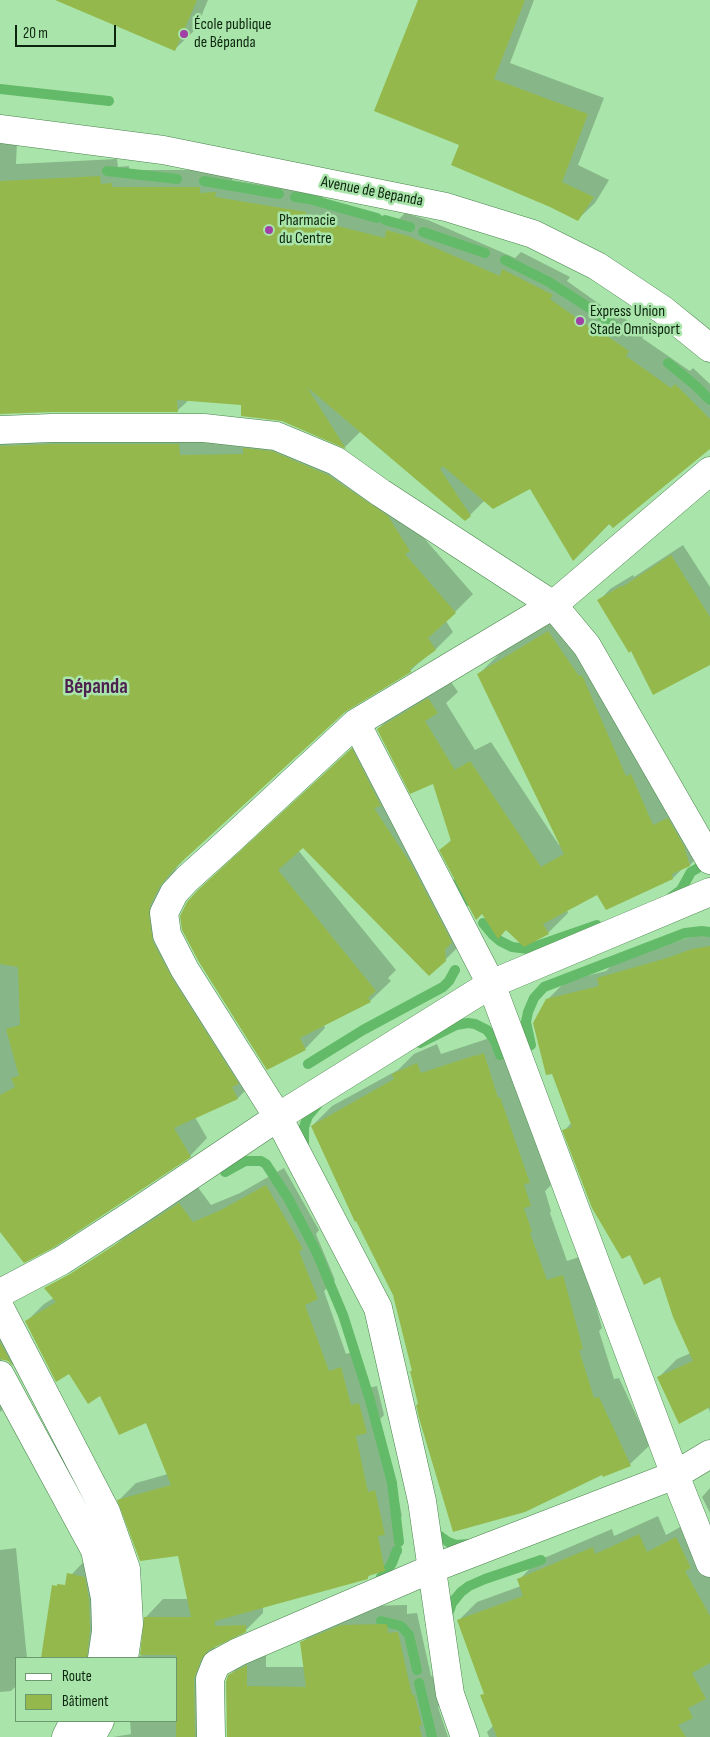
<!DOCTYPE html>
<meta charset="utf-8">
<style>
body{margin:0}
#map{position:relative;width:710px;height:1737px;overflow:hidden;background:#a9e5aa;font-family:"Sofia Sans Condensed",sans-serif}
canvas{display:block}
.legend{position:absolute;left:15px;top:1657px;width:162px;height:65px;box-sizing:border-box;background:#a9e5aa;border:1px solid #6b986c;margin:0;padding:6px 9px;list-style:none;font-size:15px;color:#0d240e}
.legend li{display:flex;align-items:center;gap:10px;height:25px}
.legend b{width:25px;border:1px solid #6b986c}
.scale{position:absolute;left:15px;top:25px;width:101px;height:22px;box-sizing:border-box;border:2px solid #0d240e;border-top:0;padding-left:6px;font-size:15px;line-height:18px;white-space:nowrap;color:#0d240e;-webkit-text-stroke:4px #a9e5aa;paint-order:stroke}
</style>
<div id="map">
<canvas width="710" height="1737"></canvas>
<ul class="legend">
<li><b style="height:6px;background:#fff"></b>Route</li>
<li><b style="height:14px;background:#94b84b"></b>Bâtiment</li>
</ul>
<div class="scale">20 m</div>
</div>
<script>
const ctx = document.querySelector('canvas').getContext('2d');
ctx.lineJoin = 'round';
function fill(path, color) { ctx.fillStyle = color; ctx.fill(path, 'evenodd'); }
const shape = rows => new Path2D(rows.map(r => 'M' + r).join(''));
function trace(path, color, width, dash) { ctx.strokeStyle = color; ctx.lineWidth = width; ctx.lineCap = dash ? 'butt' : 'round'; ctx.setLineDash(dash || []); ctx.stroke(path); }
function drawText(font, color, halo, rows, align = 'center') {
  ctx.font = font + ' "Sofia Sans Condensed",sans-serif'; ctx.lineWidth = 5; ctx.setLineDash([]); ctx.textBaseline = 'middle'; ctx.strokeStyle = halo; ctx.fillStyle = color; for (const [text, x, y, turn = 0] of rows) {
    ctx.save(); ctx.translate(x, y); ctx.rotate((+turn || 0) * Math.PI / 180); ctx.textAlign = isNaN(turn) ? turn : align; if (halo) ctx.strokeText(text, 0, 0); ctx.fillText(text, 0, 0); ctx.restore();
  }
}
const shadow = shape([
 [108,0,208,0,196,29,175,49],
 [420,0,534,0,510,63,604,98,578,165,609,180,595,203,578,219,460,144],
 [0,142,17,142,16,164,117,159,118,167,129,166,129,170,217,170,217,176,233,175,232,180,323,195,323,200,398,220,405,213,428,220,515,258,521,252,570,277,567,281,619,318,621,316,646,333,642,338,690,371,693,368,710,384,710,447,610,523,574,560,530,488,485,500,470,515,361,431,345,447,242,404,189,400,177,411,0,409],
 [261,431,427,533,423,537,473,594,446,621,453,632,436,649,423,659,410,671,345,711,186,857,177,867,167,887,170,924,255,1081,238,1098,195,1117,207,1138,190,1156,0,1229,0,435],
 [683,545,710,587,710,664,632,649,599,601,610,589,633,575,634,577],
 [568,611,710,844,690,865,683,868,673,878,597,893,567,910,568,913,548,933,524,946,506,929,482,912,441,850,452,839,434,783,378,729,398,709,449,679,458,692,446,703,475,750,491,742,559,845,561,844,479,674,499,654],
 [373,729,466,939,445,960,303,846,298,850,396,970,388,978,391,981,370,1001,324,1025,325,1028,305,1049,220,870],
 [710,931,710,1412,708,1407,658,1378,677,1359,691,1353,660,1276,564,1131,572,1122,547,1000,566,981,606,971,617,960],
 [496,1036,549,1162,544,1166,551,1185,545,1191,551,1211,550,1213,567,1261,582,1256,602,1328,599,1331,614,1379,619,1378,650,1445,630,1464,419,1403,411,1372,413,1370,394,1294,312,1126,332,1106,398,1070,414,1054,437,1044,441,1054],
 [284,1168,319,1230,316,1234,335,1280,324,1291,346,1354,359,1350,368,1388,377,1386,384,1415,375,1424,385,1475,393,1473,402,1516,396,1522,402,1553,384,1570,372,1573,367,1578,263,1606,263,1613,245,1631,216,1645,213,1655,201,1737,113,1737,131,1734,130,1721,176,1721,176,1658,83,1658,72,1574,89,1556,131,1652,141,1656,146,1617,163,1599,188,1599,179,1554,119,1500,136,1483,168,1474,146,1421,101,1394,69,1372,26,1322,44,1304,68,1289,137,1225,197,1186,211,1205,240,1193],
 [0,1330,30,1348,13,1365,8,1360,2,1358,3,1365,19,1393,0,1412],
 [710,1488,710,1513,702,1497],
 [658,1516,666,1535,689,1522,710,1561,710,1737,489,1737,487,1732,493,1726,482,1696,485,1693,458,1621,477,1602,521,1586,519,1580,537,1561,612,1529,614,1536],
 [16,1548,27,1658,16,1658,16,1686,11,1691,0,1692,0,1550],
 [407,1605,407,1614,417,1613,431,1676,434,1676,441,1704,438,1707,448,1737,229,1737,229,1676,249,1656,266,1647,266,1667,305,1667,302,1643,321,1623,361,1606]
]);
const stream = shape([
 [0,89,109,101],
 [107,171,177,179],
 [204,181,279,194],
 [295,197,309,199,377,218],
 [385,220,410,227],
 [423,232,485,253],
 [505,260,549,282,596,312,614,326],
 [668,363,696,386,710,400],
 [456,884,469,901],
 [671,897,681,890,691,872,698,868],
 [483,923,493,935,500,941,512,947,528,949,597,925],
 [420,1043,456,1025,468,1023,475,1024,487,1030,495,1041,500,1055],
 [531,1045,526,1022,528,1012,534,998,544,987,685,933,702,931,710,932],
 [308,1064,363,1030,443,987,449,981,455,970],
 [304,1144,304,1127,308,1116,318,1104],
 [225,1172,245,1161,261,1161,266,1164,288,1198,316,1251,343,1315,370,1400,392,1483,399,1542],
 [435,1528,437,1534,448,1542,456,1545,468,1544],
 [381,1577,386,1572,392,1563,397,1550],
 [447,1618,452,1603,461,1592,469,1586,485,1579,541,1560],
 [381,1621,401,1626,409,1635,417,1670],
 [419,1683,432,1737]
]);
const building = shape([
 [55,0,197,0,175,51],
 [418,0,525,0,494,79,588,114,562,182,594,197,578,221,550,207,451,165,459,145,374,111],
 [100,176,101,184,112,183,112,187,200,187,200,193,216,192,215,197,306,212,306,218,385,238,386,230,408,236,500,276,502,269,553,295,550,299,601,335,603,333,629,351,626,356,671,388,675,384,710,419,710,449,613,528,609,524,573,561,530,489,493,509,443,466,440,469,471,516,465,521,307,387,346,449,282,421,241,416,241,405,177,400,178,412,52,412,0,414,0,181],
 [52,444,179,444,180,455,243,454,243,448,272,451,328,475,388,516,410,551,405,554,456,613,428,638,436,650,410,669,411,672,345,712,176,867,160,886,150,906,149,915,153,942,172,978,239,1084,232,1087,238,1099,174,1128,191,1157,53,1248,24,1263,0,1232,0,1095,15,1087,11,1078,19,1076,6,1029,20,1025,18,967,0,964,0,446],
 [671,555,710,617,710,665,653,695,631,651,629,653,597,600,621,586,622,587],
 [548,631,579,676,582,675,626,776,631,774,653,825,668,818,684,846,690,866,672,874,673,879,606,910,597,895,543,924,549,934,524,947,506,930,498,939,482,914,476,920,439,850,451,841,433,784,410,794,377,729,428,698,438,713,425,721,455,770,470,761,541,867,564,854,477,674],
 [352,748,381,806,374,808,411,864,452,942,445,950,446,961,429,976,303,848,278,870,376,991,368,998,371,1002,300,1038,306,1050,267,1070,199,962,182,930,180,916,187,902,198,890],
 [710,946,710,1407,679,1424,657,1377,693,1361,673,1317,660,1277,644,1285,630,1255,622,1259,592,1208,562,1130,572,1127,552,1074,546,1075,533,1023,546,999,599,986,597,978,667,958,692,949],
 [484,1053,498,1098,500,1097,530,1183,524,1184,531,1206,524,1208,532,1232,530,1233,547,1280,563,1275,583,1349,579,1350,594,1398,599,1397,631,1466,603,1477,602,1475,525,1512,453,1532,419,1418,416,1405,418,1404,410,1371,412,1371,393,1295,356,1221,355,1222,311,1126,394,1079,392,1074,417,1063,421,1073,476,1055,476,1056],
 [266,1185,303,1249,299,1251,318,1299,305,1305,329,1371,341,1367,351,1405,359,1403,367,1433,356,1436,368,1492,375,1490,385,1535,378,1536,385,1571,368,1576,368,1579,215,1621,215,1626,246,1625,246,1632,209,1650,202,1658,194,1679,195,1737,176,1737,176,1655,140,1655,144,1617,191,1617,178,1556,140,1561,117,1500,171,1485,146,1423,119,1435,100,1396,88,1404,69,1374,56,1382,25,1321,56,1302,44,1288,70,1274,179,1203,193,1222,221,1210],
 [0,1342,13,1366,8,1361,0,1359],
 [639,1534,647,1552,676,1537,691,1568,685,1571,710,1616,710,1663,692,1673,706,1699,688,1708,693,1718,678,1725,686,1737,497,1737,480,1695,484,1694,457,1620,523,1596,517,1579,593,1547,595,1554],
 [67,1573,85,1577,89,1600,90,1630,87,1658,41,1658,52,1585,57,1586,57,1584,65,1585],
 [387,1624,388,1633,398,1632,412,1695,414,1694,422,1725,419,1726,422,1737,227,1737,226,1682,228,1675,247,1665,247,1686,306,1687,300,1642,341,1625]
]);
const minor = shape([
 [0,430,52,428,204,428,276,436,336,461,381,493,553,605,587,646,710,860],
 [356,723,491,984,675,1475,710,1563],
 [0,1293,61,1261,135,1213,278,1117,491,984,710,892],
 [0,1308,106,1512,126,1569,129,1624,124,1658],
 [0,1375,95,1550,105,1598,106,1631,102,1658],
 [66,1737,74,1721],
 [91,1737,100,1721],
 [211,1737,210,1679,216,1664,238,1652,431,1569,675,1475,710,1454],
 [465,1737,450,1694,422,1501,378,1308,278,1117,185,970,167,935,164,913,174,893,187,879,227,843,356,723,553,605,710,471]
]);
const major = shape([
 [0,129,163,150,446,207,533,234,597,266,663,310,710,348]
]);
const markers = [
 [184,34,5,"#a140a7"],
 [269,230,5,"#a140a7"],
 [580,321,5,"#a140a7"]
];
const poiNames = [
 ["École publique",194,25],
 ["de Bépanda",194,43],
 ["Pharmacie",279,221],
 ["du Centre",279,239],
 ["Express Union",590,312],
 ["Stade Omnisport",590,330]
];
const streetNames = [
 ["Avenue de Bepanda",372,192,11]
];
const districtNames = [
 ["Bépanda",96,688]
];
fill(shadow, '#0003');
trace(stream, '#63ba68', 10);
fill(building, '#94b84b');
trace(minor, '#4a834d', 29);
trace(major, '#4a834d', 29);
trace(minor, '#fff', 28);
trace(major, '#fff', 28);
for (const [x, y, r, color] of markers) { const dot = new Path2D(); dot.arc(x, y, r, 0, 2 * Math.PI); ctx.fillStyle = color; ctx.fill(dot); trace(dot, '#a9e5aa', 2); }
drawText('16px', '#0d240e', '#a9e5aa', poiNames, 'left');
drawText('16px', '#0d240e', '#a9e5aa', streetNames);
drawText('bold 21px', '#4e1f51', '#a9e5aa', districtNames);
</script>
